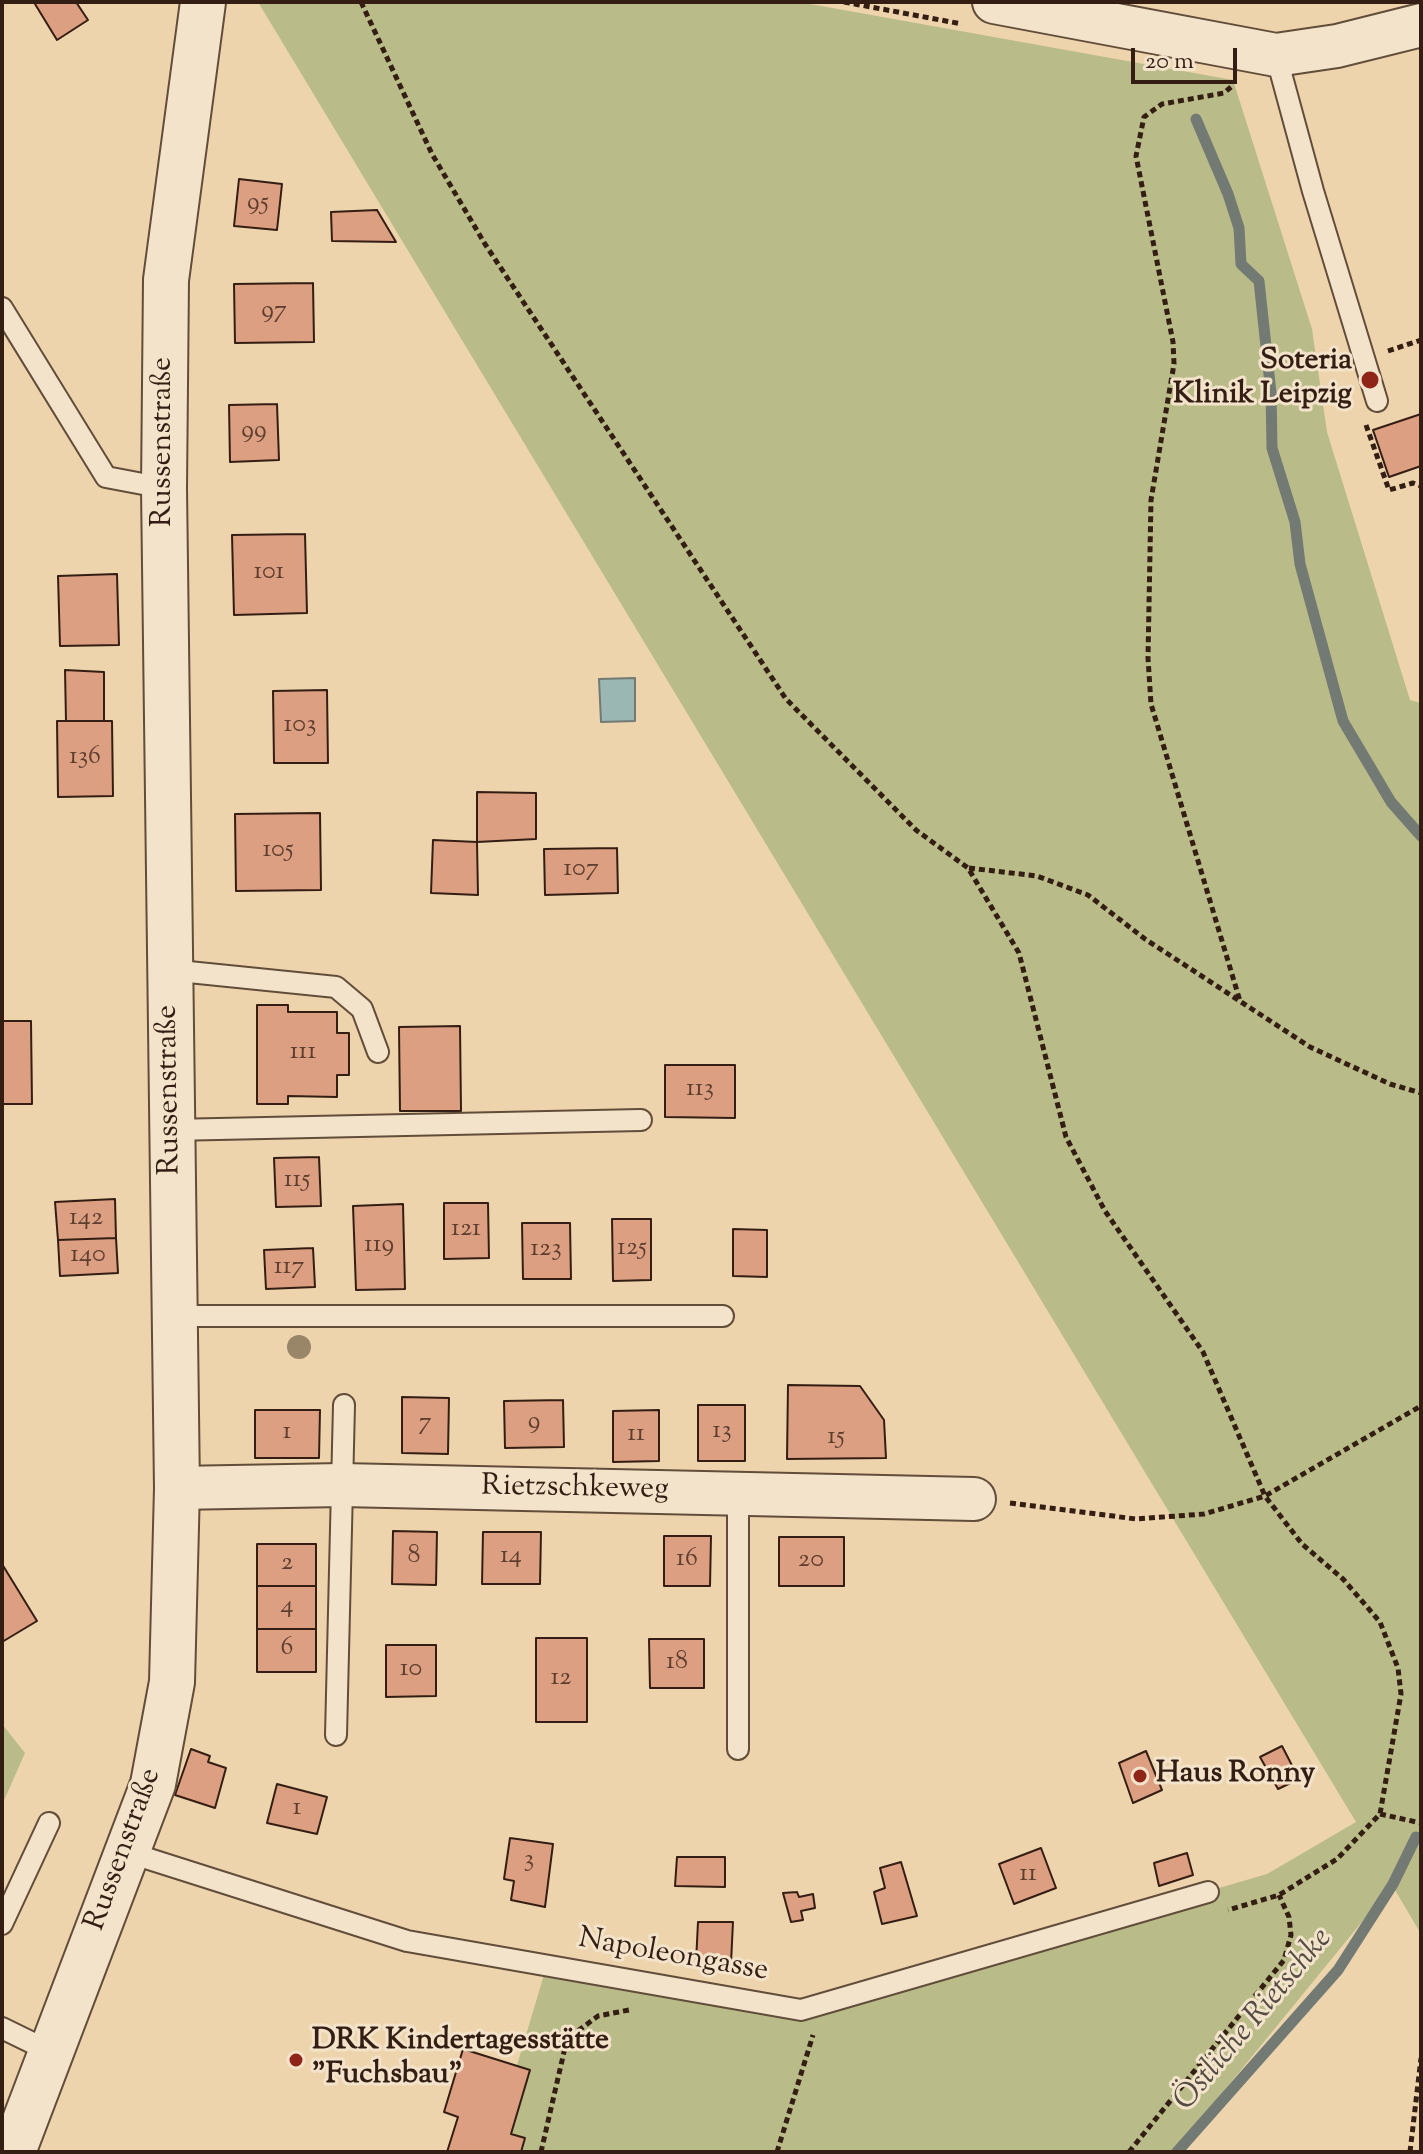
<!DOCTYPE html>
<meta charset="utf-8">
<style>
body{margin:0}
#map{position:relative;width:1423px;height:2154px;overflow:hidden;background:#edd4ad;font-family:"Sorts Mill Goudy",serif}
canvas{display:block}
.frame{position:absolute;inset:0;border:4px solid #341e14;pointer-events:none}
.scale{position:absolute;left:1131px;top:48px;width:106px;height:36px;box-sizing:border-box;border:4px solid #341e14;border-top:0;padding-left:10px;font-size:24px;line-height:28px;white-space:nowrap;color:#341e14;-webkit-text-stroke:6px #f3e3ca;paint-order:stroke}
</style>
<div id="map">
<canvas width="1423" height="2154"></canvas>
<div class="frame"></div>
<div class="scale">20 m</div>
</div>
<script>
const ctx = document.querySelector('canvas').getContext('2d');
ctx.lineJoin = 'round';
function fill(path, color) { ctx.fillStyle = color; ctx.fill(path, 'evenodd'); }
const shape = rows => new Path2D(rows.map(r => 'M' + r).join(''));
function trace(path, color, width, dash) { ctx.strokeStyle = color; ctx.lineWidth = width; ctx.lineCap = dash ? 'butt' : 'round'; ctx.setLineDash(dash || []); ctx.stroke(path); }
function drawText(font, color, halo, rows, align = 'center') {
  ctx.font = font + ' "Sorts Mill Goudy",serif'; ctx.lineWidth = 6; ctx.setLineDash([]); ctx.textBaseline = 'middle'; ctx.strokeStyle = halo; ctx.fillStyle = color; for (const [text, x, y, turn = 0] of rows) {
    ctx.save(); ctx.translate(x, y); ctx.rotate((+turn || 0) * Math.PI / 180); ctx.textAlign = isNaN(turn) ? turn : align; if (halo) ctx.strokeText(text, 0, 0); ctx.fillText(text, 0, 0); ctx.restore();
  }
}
const green = shape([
 [258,2,799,2,1233,80,1312,329,1327,432,1410,700,1421,703,1421,1934,1392,1885,1174,2152,491,2152,546,1968,801,2010,1267,1874,1356,1822],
 [2,1724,25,1753,2,1805]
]);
const water = shape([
 [635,678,635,721,601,722,599,679,635,678]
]);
const stream = shape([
 [1196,119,1228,194,1239,228,1241,264,1259,281,1271,393,1272,448,1295,522,1300,564,1343,721,1391,802,1421,836],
 [1177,2152,1338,1970,1393,1884,1416,1837]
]);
const building = shape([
 [37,2,76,2,88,20,57,40,35,4,37,2],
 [239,179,282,184,277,230,234,226,239,179],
 [377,210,396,242,332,241,331,212,377,210],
 [313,283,314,342,235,343,234,284,313,283],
 [277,404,279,460,230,462,229,405,277,404],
 [1421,414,1421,466,1389,477,1373,430,1421,414],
 [305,534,307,613,234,615,232,535,305,534],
 [117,574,119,645,60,646,58,576,117,574],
 [65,670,104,672,104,721,66,721,65,670],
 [327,690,328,763,274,763,273,691,327,690],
 [57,721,112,721,113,796,58,797,57,721],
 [477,792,536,793,536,839,477,842,477,792],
 [320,813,321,890,236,891,235,814,320,813],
 [433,840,477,842,478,895,431,893,433,840],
 [617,848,618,893,545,895,544,849,617,848],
 [257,1005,288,1005,288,1012,337,1012,337,1033,349,1033,349,1075,337,1075,337,1097,288,1096,288,1104,257,1104,257,1005],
 [2,1021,31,1021,32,1104,2,1104,2,1021],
 [460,1026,461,1111,400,1111,399,1027,460,1026],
 [665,1065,735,1065,735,1118,665,1117,665,1065],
 [319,1157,321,1206,276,1207,274,1158,319,1157],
 [115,1199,116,1238,58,1240,55,1202,115,1199],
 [444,1203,488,1203,489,1258,444,1259,444,1203],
 [403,1204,405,1289,356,1290,353,1206,403,1204],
 [612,1219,651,1219,651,1280,613,1281,612,1219],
 [522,1223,570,1223,571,1279,523,1279,522,1223],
 [733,1229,767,1230,767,1277,733,1276,733,1229],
 [116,1238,118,1273,60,1276,58,1240,116,1238],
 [313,1248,315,1287,266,1289,264,1250,313,1248],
 [788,1385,860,1386,884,1420,886,1458,787,1459,788,1385],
 [402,1397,449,1398,448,1454,402,1453,402,1397],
 [563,1400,564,1447,505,1448,504,1401,563,1400],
 [698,1405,745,1405,745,1461,698,1461,698,1405],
 [255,1410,320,1410,319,1458,255,1458,255,1410],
 [659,1410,659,1461,613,1462,613,1411,659,1410],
 [393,1531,437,1532,436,1585,392,1584,393,1531],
 [483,1532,541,1532,540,1584,482,1584,483,1532],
 [664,1536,711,1536,710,1586,664,1586,664,1536],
 [779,1537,844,1537,844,1586,779,1586,779,1537],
 [257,1544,316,1544,316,1586,257,1586,257,1544],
 [2,1564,37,1621,2,1642,2,1564],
 [257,1586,316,1586,316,1629,257,1629,257,1586],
 [257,1629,316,1629,316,1672,257,1672,257,1629],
 [536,1638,587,1638,587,1722,536,1722,536,1638],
 [649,1639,704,1639,704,1688,650,1688,649,1639],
 [386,1645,436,1645,436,1696,386,1697,386,1645],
 [1282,1746,1299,1779,1278,1789,1260,1757,1282,1746],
 [191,1749,210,1756,208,1762,226,1768,215,1808,175,1795,191,1749],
 [1146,1751,1162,1790,1133,1803,1119,1763,1146,1751],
 [277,1784,327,1797,317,1834,267,1823,277,1784],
 [510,1838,553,1844,545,1907,511,1900,514,1881,504,1879,510,1838],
 [1041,1848,1056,1888,1014,1904,999,1864,1041,1848],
 [1187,1853,1193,1875,1159,1886,1154,1863,1187,1853],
 [677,1857,725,1857,725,1887,675,1886,677,1857],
 [901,1862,917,1916,882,1924,874,1892,885,1888,880,1868,901,1862],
 [797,1892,799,1897,813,1894,815,1908,801,1911,803,1920,791,1922,783,1893,797,1892],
 [698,1922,733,1922,731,1963,696,1962,698,1922],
 [463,2049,530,2070,511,2134,525,2138,521,2152,447,2152,458,2117,444,2112,463,2049]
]);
const path = shape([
 [361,2,432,154,485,244,786,699,916,830,968,868,1019,953,1066,1137,1105,1211,1203,1352,1265,1496,1302,1544,1343,1579,1380,1622,1398,1668,1401,1694,1380,1814,1337,1859,1279,1895,1228,1910],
 [844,2,962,24],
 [1231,87,1224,93,1162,104,1144,117,1136,156,1173,342,1174,364,1151,500,1148,658,1151,704,1240,1001],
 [1388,351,1421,340],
 [1366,425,1389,490,1413,483,1421,486],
 [969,868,1037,876,1088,895,1145,939,1310,1047,1390,1084,1421,1093],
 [1010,1503,1136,1519,1204,1514,1265,1496,1421,1406],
 [1380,1814,1421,1823],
 [541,2152,567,2039,598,2016,629,2010],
 [777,2152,813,2035],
 [1129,2152,1284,1960,1291,1935,1289,1917,1279,1895],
 [1410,2152,1421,2058]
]);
const service = shape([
 [1276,55,1313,191,1377,401],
 [2,308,106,477,164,488],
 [169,970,336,987,362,1009,378,1052],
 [171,1130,641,1120],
 [173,1316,723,1316],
 [336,1735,344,1405],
 [738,1749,738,1494],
 [127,1852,407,1941,801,2010,1208,1892],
 [2,1924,49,1823],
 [2,2028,49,2051]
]);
const minor = shape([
 [994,2,1276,55,1337,46,1421,25],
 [177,1488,342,1485,974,1499]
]);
const tertiary = shape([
 [13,2152,153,1784,172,1682,177,1488,164,488,166,280,203,2]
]);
const trees = [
 [299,1347]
];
const markers = [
 [1370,380,10,"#8f2418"],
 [1140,1776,8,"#8f2418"],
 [296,2060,8,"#8f2418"]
];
const numberNames = [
 ["95",258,205],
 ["97",274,313],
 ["99",254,433],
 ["101",269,574],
 ["103",300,727],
 ["136",85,759],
 ["105",278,852],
 ["107",581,871],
 ["111",303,1054],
 ["113",700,1091],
 ["115",297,1182],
 ["142",86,1220],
 ["121",466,1231],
 ["119",379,1247],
 ["125",632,1250],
 ["123",546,1251],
 ["140",88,1257],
 ["117",289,1269],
 ["9",534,1424],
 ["7",425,1425],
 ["13",722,1433],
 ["1",287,1434],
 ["11",636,1436],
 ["15",836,1439],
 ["8",414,1558],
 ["14",511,1558],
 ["16",687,1561],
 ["20",811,1562],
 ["2",287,1565],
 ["4",287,1608],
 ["6",287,1650],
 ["18",677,1664],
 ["10",411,1671],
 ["12",561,1680],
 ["1",297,1810],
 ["3",529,1862],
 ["11",1028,1876]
];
const poiNames = [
 ["Soteria",1352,363,"right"],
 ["Klinik Leipzig",1352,397,"right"],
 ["Haus Ronny",1156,1776],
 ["DRK Kindertagesstätte",312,2043],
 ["\"Fuchsbau\"",312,2077]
];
const streetNames = [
 ["Russenstraße",165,442,-90],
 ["Russenstraße",171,1090,-91],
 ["Rietzschkeweg",575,1490,1],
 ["Russenstraße",125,1850,-70],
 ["Napoleongasse",673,1957,10]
];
const waterNames = [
 ["Östliche Rietschke",1255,2021,-50]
];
fill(green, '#b9bc89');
fill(water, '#9bb7b3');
trace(water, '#727a73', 2);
trace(stream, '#727a73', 11);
fill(building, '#dc9f81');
trace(building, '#341e14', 2);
trace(service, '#624c3a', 24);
trace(minor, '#624c3a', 46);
trace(tertiary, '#624c3a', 48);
trace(path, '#341e14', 5, [6, 4]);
trace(service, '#f3e3ca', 20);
trace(minor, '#f3e3ca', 42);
trace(tertiary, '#f3e3ca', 44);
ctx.fillStyle = '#998669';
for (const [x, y] of trees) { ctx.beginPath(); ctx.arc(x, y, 12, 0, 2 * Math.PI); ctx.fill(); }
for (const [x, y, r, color] of markers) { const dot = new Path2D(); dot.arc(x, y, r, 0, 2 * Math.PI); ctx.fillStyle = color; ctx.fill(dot); trace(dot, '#f3e3ca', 3); }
drawText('26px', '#5e3e2f', null, numberNames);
drawText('bold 30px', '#341e14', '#f3e3ca', poiNames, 'left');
drawText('30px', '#341e14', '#f3e3ca', streetNames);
drawText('italic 32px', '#534c44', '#f3e3ca', waterNames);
</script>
